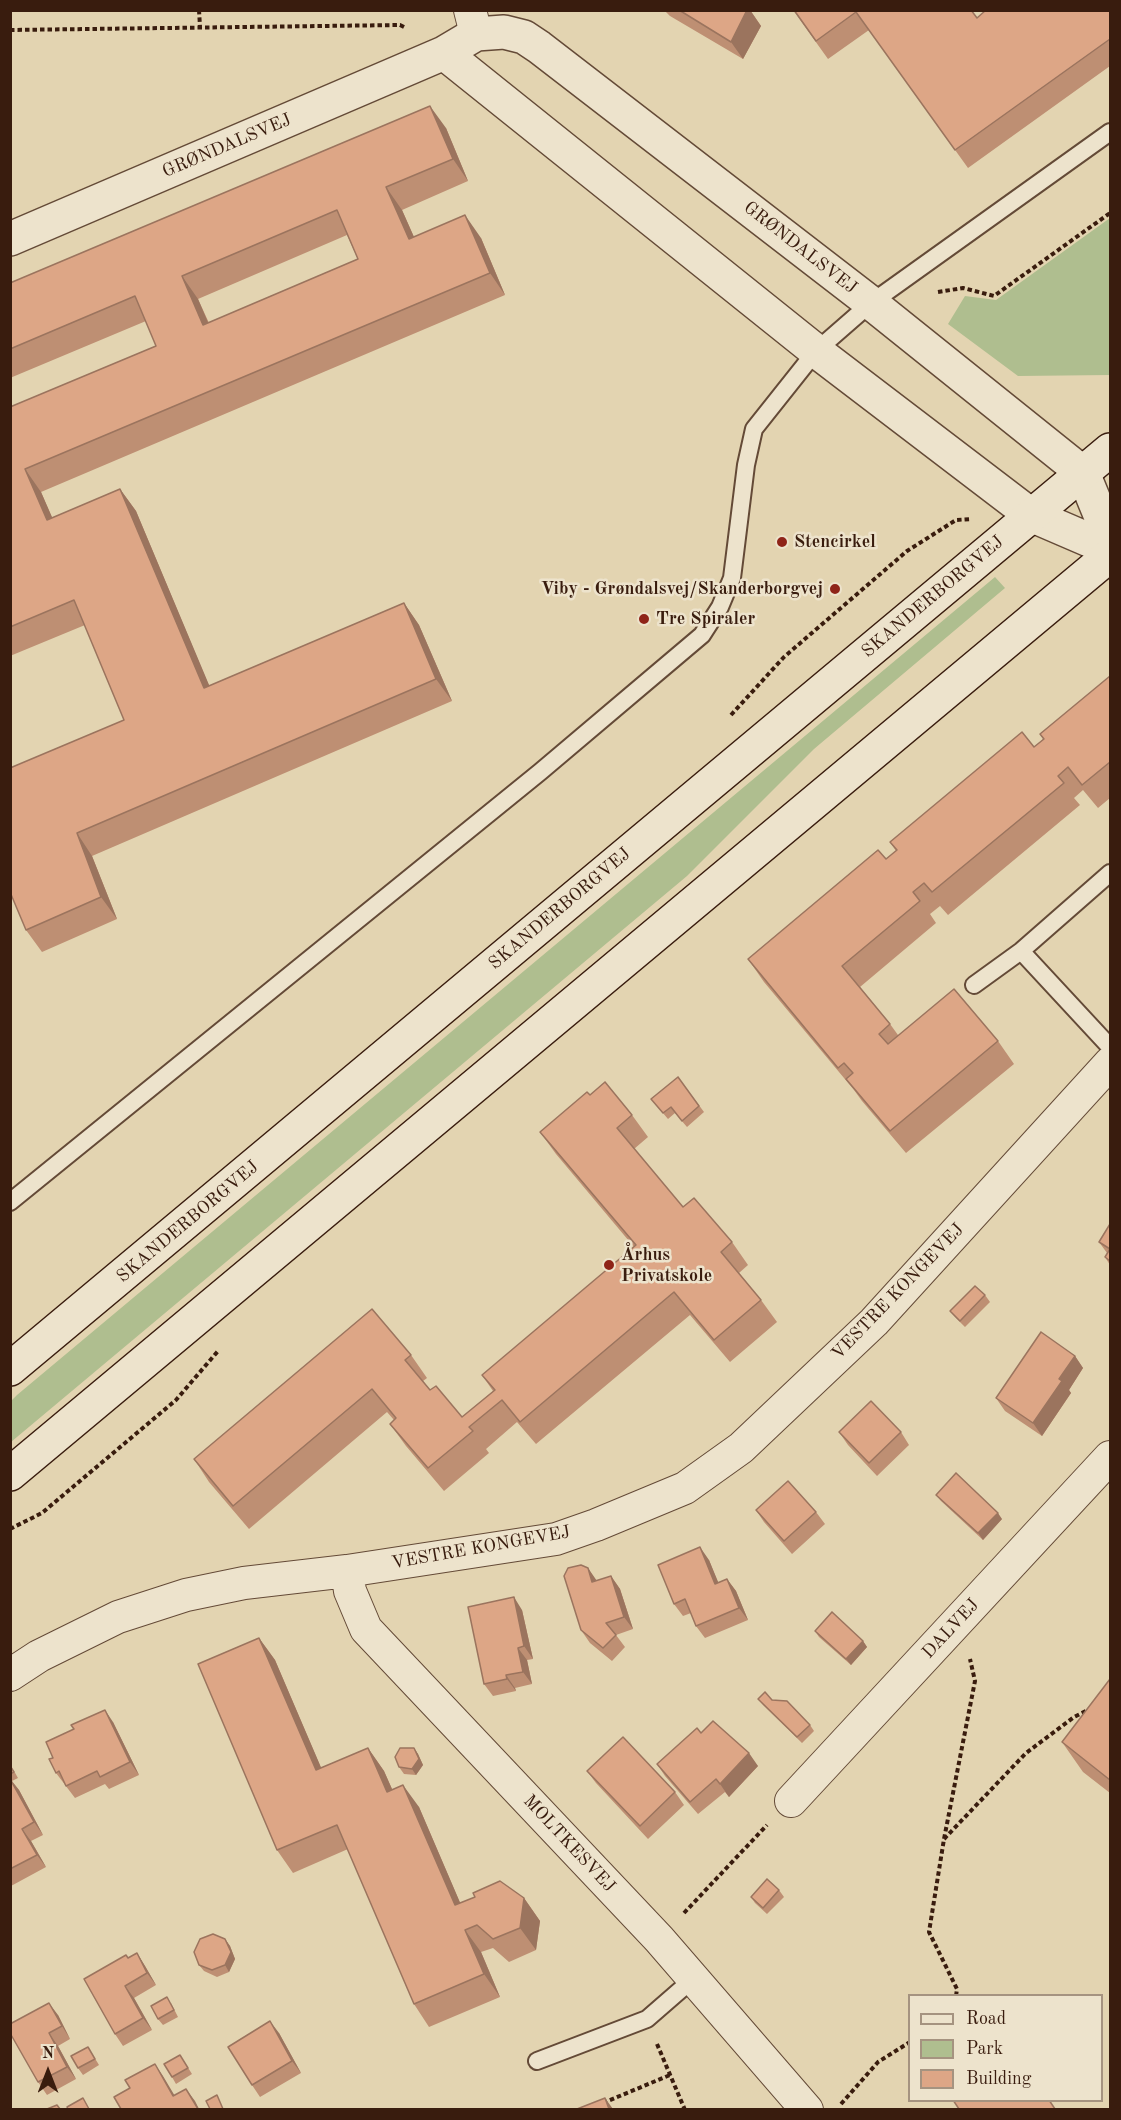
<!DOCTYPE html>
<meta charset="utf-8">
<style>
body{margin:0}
#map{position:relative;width:1121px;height:2120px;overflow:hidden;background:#e3d4b1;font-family:"Old Standard TT",serif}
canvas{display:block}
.frame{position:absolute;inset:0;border:12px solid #391c0e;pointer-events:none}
.legend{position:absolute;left:908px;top:1994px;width:195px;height:108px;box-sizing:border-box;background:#ede3cc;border:2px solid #a59380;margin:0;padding:8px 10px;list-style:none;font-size:18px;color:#391c0e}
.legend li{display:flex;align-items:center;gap:12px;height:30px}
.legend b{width:30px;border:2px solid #a59380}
.north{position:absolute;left:18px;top:2042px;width:60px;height:60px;-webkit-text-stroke:4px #ede3cc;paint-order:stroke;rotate:0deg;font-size:16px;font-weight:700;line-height:24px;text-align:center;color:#391c0e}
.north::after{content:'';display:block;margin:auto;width:21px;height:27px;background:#391c0e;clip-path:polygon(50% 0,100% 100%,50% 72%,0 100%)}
</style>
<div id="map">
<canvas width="1121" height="2120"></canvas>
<div class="frame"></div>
<ul class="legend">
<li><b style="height:8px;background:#ede3cc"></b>Road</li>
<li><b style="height:16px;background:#afbe8f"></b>Park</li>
<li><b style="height:16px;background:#dda686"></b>Building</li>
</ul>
<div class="north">N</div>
</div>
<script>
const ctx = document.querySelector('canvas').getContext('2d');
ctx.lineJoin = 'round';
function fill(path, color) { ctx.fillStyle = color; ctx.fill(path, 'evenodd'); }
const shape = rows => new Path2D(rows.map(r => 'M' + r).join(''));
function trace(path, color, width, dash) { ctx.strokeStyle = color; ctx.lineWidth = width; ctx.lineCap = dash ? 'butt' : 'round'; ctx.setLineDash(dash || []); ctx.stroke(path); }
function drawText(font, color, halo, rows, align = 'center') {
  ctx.font = font + ' "Old Standard TT",serif'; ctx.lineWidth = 5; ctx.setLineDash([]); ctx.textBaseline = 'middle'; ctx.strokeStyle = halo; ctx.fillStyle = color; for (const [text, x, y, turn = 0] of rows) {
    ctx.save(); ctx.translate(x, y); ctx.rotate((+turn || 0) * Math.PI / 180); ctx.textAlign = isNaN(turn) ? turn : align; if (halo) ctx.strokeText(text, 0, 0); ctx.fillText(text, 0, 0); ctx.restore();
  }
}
const green = shape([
 [1110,218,1110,375,1018,376,948,324,965,296,996,300],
 [995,577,1005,588,814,749,687,876,11,1442,11,1401,17,1395]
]);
const path = shape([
 [199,10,200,27],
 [10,30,400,25,406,28],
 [938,292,963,288,994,296,1110,213],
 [731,715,784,657,907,551,956,520,971,519],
 [10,1529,42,1513,176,1400,218,1351],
 [944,1839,1026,1753,1074,1717,1090,1709],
 [684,1913,767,1825],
 [956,1996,957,1989,929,1932,944,1839,975,1681,970,1659],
 [657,2044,685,2110],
 [603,2103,670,2075],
 [841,2104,878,2062,910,2042]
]);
const service = shape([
 [1021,951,1110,1047],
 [974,985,1021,951,1110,873],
 [10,1202,540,772,702,635,720,607,732,578,746,465,754,429,816,351,871,303,1110,132],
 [537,2061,647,2019,693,1979]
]);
const minor = shape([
 [470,10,476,34],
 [347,1571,350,1591,366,1629,659,1939,807,2110],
 [10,1675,39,1656,118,1617,186,1595,244,1583,347,1571,556,1539,596,1525,685,1488,741,1448,874,1322,1110,1063],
 [791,1801,1110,1457]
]);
const tertiary = shape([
 [444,53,816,351,1031,515,1110,549],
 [10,239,444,53,476,34,504,32,524,37,539,47,871,303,1083,473,1110,539]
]);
const secondary = shape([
 [10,1369,1110,450],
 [10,1474,1110,555]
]);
const wall = shape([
 [664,10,750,10,761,26,743,59,670,16],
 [793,10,971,10,977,18,1110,10,1110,66,968,168,869,30,828,59],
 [446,128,468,181,402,210,414,237,481,238,505,295,41,492,52,518,120,489,136,511,209,686,404,603,419,625,452,701,92,856,117,919,42,952,26,930,124,720,85,625,10,656,10,407,156,346,146,321,10,378,10,283],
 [347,235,358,259,209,323,198,299],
 [1110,676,1110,798,1098,808,1083,790,1074,798,1080,805,948,915,940,906,930,914,936,923,860,987,890,1024,898,1035,998,1041,1014,1064,906,1153,862,1101,854,1090,764,982,748,959,886,859,896,851,890,842,1034,747,1043,739,1040,734],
 [678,1077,704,1112,687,1127,675,1113,668,1119,651,1099],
 [590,1095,632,1115,648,1137,634,1149,683,1207,732,1242,748,1265,739,1273,761,1300,777,1322,730,1362,690,1315,536,1444,517,1422,486,1449,489,1453,444,1491,406,1446,390,1424,394,1420,387,1412,249,1529,209,1482,194,1459,411,1355,427,1378,423,1381,430,1390,462,1417,493,1391,482,1375,634,1247,556,1154,540,1132],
 [1110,1224,1110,1265,1105,1257,1107,1253,1099,1242],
 [985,1295,990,1302,965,1327,955,1317,950,1311],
 [1075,1356,1083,1368,1069,1390,1071,1393,1042,1436,1005,1411,996,1398],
 [839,1432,901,1432,909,1445,877,1476,848,1445],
 [936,1495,1002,1519,983,1540,941,1501],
 [756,1510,816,1512,825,1524,792,1554,764,1522],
 [709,1560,718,1583,727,1579,736,1591,748,1620,705,1638,696,1626,691,1613,683,1616,674,1604],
 [588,1568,596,1581,611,1576,620,1589,633,1629,616,1635,625,1647,612,1661,590,1643,581,1630],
 [522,1610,533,1659,527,1660,532,1684,515,1688,516,1691,493,1696,484,1684],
 [815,1631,863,1641,867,1647,851,1665,819,1637],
 [259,1638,275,1660,321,1768,368,1748,384,1771,392,1789,419,1807,460,1903,524,1898,540,1921,536,1950,509,1962,493,1948,481,1952,500,1997,429,2027,414,2004,348,1849,293,1873,277,1850],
 [1110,1679,1110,1793,1083,1772,1062,1742],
 [758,1699,772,1700,810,1725,814,1731,802,1743,763,1705],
 [113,1722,139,1775,109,1789,105,1784,75,1798,56,1773,53,1758],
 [701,1733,758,1766,729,1797,725,1792,698,1814,665,1776,657,1764],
 [414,1748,418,1754,423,1765,416,1775,404,1774,399,1767],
 [10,1764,18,1778,12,1781,19,1790,43,1835,31,1841,46,1867,11,1886,10,1885],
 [587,1771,675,1792,684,1805,648,1839,596,1783],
 [779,1890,784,1897,767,1914,755,1903,751,1897],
 [225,1939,230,1946,235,1959,229,1972,217,1977,204,1971,199,1965],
 [137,1953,145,1966,156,1985,134,1998,152,2030,123,2046,115,2034,128,1958],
 [171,2003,178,2017,163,2025,158,2019],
 [58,2015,70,2039,58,2046,76,2079,47,2095,38,2082,10,2033],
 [279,2033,301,2073,260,2097,252,2085],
 [88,2047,99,2065,83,2075,78,2068],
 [180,2055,192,2074,176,2084,172,2077]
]);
const shadedWall = shape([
 [747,10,750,10,761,26,743,59,731,42],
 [430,106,446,128,468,181,453,159],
 [386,187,402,210,425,262,409,239],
 [465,215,481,238,505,295,490,273],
 [182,276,198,299,219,348,203,325],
 [25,469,41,492,63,542,47,520],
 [120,489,136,511,220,711,204,688],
 [404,603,419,625,452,701,436,679],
 [77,833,92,856,117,919,101,897],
 [1075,1356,1083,1368,1069,1390,1071,1393,1042,1436,1033,1423,1059,1379],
 [998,1513,1002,1519,983,1540,978,1533],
 [700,1547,709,1560,724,1596,715,1584],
 [588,1568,597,1581,592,1582],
 [611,1576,620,1589,633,1629,624,1617],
 [727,1579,736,1591,748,1620,739,1608],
 [514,1597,522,1610,533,1659,524,1646],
 [259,1638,275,1660,332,1793,316,1770],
 [863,1641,867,1647,851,1665,846,1659],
 [518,1648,527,1660,532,1684,523,1672],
 [506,1675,515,1688,516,1691,507,1679],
 [105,1710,113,1722,139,1775,130,1762],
 [368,1748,384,1771,403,1814,387,1792],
 [414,1748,418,1754,423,1765,416,1775,412,1769],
 [749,1753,758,1766,729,1797,720,1784],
 [10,1779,19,1790,43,1835,34,1822],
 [403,1785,419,1807,471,1928,455,1905],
 [22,1829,31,1841,46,1867,37,1855],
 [524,1898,540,1921,536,1950,520,1928],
 [465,1930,481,1952,500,1997,484,1974],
 [225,1939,230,1946,235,1959,229,1972,225,1965],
 [137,1953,145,1966,156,1985,147,1973],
 [125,1986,134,1998,152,2030,143,2018],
 [49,2003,58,2015,70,2039,62,2026],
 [270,2021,279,2033,301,2073,292,2061],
 [49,2033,58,2046,76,2079,67,2067],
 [155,2064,163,2076,182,2108,173,2096],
 [186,2089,195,2101,199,2109,198,2109],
 [605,2098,613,2109,609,2109]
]);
const building = shape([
 [679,10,747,10,731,42,679,10],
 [794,10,971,10,977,18,986,10,1110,10,1110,39,955,150,856,12,816,41,794,10],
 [430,106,453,159,386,187,409,239,465,215,490,273,25,469,47,520,120,489,204,688,404,603,436,679,77,833,101,897,26,930,10,892,10,768,124,720,74,600,10,627,10,407,156,346,135,296,10,349,10,283,430,106],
 [337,210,358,259,203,325,182,276,337,210],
 [1110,676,1110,762,1082,785,1068,767,1058,776,1064,783,932,892,924,883,913,892,920,901,842,966,890,1024,879,1034,888,1044,954,989,998,1041,890,1131,846,1079,853,1073,844,1063,838,1068,748,959,878,850,886,859,897,850,890,842,1022,732,1034,747,1044,739,1040,734,1110,676],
 [678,1077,699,1106,682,1121,671,1107,663,1113,651,1099,678,1077],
 [605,1082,632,1115,617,1128,683,1207,694,1198,732,1242,721,1252,761,1300,714,1340,674,1292,520,1422,502,1400,469,1427,473,1431,428,1468,390,1424,396,1418,372,1389,233,1506,194,1459,372,1309,411,1355,405,1360,430,1390,436,1386,462,1417,495,1390,482,1375,636,1245,540,1132,587,1092,590,1095,605,1082],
 [1110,1224,1110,1261,1105,1257,1110,1249,1099,1242,1110,1224],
 [975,1286,985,1295,960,1321,950,1311,975,1286],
 [1041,1332,1075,1356,1059,1379,1062,1381,1033,1423,996,1398,1041,1332],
 [871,1401,901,1432,869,1463,839,1432,871,1401],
 [956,1473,998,1513,978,1533,936,1495,956,1473],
 [788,1481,816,1512,784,1541,756,1510,788,1481],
 [700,1547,715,1584,727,1579,739,1608,696,1626,685,1599,674,1604,658,1565,700,1547],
 [581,1565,588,1568,592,1582,611,1576,624,1617,606,1623,616,1635,603,1648,581,1630,564,1576,568,1568,581,1565],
 [514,1597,524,1646,518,1648,523,1672,506,1675,507,1679,484,1684,468,1607,514,1597],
 [832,1612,863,1641,846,1659,815,1631,832,1612],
 [259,1638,316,1770,368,1748,387,1792,403,1785,455,1905,475,1897,473,1893,500,1881,524,1898,520,1928,493,1939,477,1925,465,1930,484,1974,414,2004,337,1825,277,1850,198,1664,259,1638],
 [1110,1679,1110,1780,1062,1742,1110,1679],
 [765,1692,772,1700,787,1701,810,1725,797,1737,758,1699,765,1692],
 [105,1710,130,1762,100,1777,97,1771,66,1786,59,1771,56,1773,49,1759,53,1758,46,1742,74,1729,71,1725,105,1710],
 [713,1721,749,1753,720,1784,716,1779,690,1802,657,1764,697,1728,701,1733,713,1721],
 [623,1737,675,1792,640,1826,587,1771,623,1737],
 [400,1748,414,1748,419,1759,412,1769,399,1767,395,1757,400,1748],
 [10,1766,14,1772,10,1774,10,1766],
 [10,1779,34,1822,22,1829,37,1855,10,1869,10,1779],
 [767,1879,779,1890,763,1908,751,1897,767,1879],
 [213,1934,225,1939,231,1952,225,1965,212,1970,199,1965,194,1952,200,1939,213,1934],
 [137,1953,147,1973,125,1986,143,2018,115,2034,84,1979,126,1955,128,1958,137,1953],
 [167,1997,174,2010,158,2019,151,2006,167,1997],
 [49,2003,62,2026,49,2033,67,2067,38,2082,10,2033,10,2024,49,2003],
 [270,2021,292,2061,252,2085,228,2047,270,2021],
 [88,2047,95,2059,78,2068,71,2056,88,2047],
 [180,2055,188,2068,172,2077,164,2064,180,2055],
 [155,2064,173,2096,186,2089,198,2109,121,2109,114,2097,130,2088,125,2080,155,2064],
 [217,2095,223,2109,210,2109,206,2101,217,2095],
 [83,2098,89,2109,68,2109,67,2107,83,2098],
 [605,2098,609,2109,577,2109,605,2098],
 [953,2100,1049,2100,1055,2109,959,2109,953,2100],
 [57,2105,60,2109,47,2109,57,2105]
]);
const markers = [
 [782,542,6,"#8f2418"],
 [835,589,6,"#8f2418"],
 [644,619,6,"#8f2418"],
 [609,1265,6,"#8f2418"]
];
const streetNames = [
 ["GRØNDALSVEJ",227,146,-23],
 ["GRØNDALSVEJ",800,248,38],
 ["SKANDERBORGVEJ",933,597,-40],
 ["SKANDERBORGVEJ",560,909,-40],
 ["SKANDERBORGVEJ",188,1222,-40],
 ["VESTRE KONGEVEJ",898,1292,-46],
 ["VESTRE KONGEVEJ",481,1548,-10],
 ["DALVEJ",951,1629,-47],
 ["MOLTKESVEJ",569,1844,47]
];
const poiNames = [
 ["Stencirkel",794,542],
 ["Viby - Grøndalsvej/Skanderborgvej",823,589,"right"],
 ["Tre Spiraler",656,619],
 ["Århus",621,1255],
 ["Privatskole",621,1276]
];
fill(green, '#afbe8f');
trace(service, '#644a37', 20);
trace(minor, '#644a37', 34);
trace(tertiary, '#644a37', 36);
trace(secondary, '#391c0e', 36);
trace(path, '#391c0e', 4, [4.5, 3]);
trace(service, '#ede3cc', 16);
trace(minor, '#ede3cc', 32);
trace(tertiary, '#ede3cc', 33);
trace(secondary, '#ede3cc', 33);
fill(wall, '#be8f73');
fill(shadedWall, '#9b745e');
fill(building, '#dda686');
trace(building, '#9b745e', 1.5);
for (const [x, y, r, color] of markers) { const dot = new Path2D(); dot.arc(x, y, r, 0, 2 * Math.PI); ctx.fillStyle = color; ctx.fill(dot); trace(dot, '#ede3cc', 2); }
drawText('18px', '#391c0e', '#ede3cc', streetNames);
drawText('bold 18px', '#391c0e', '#ede3cc', poiNames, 'left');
</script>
